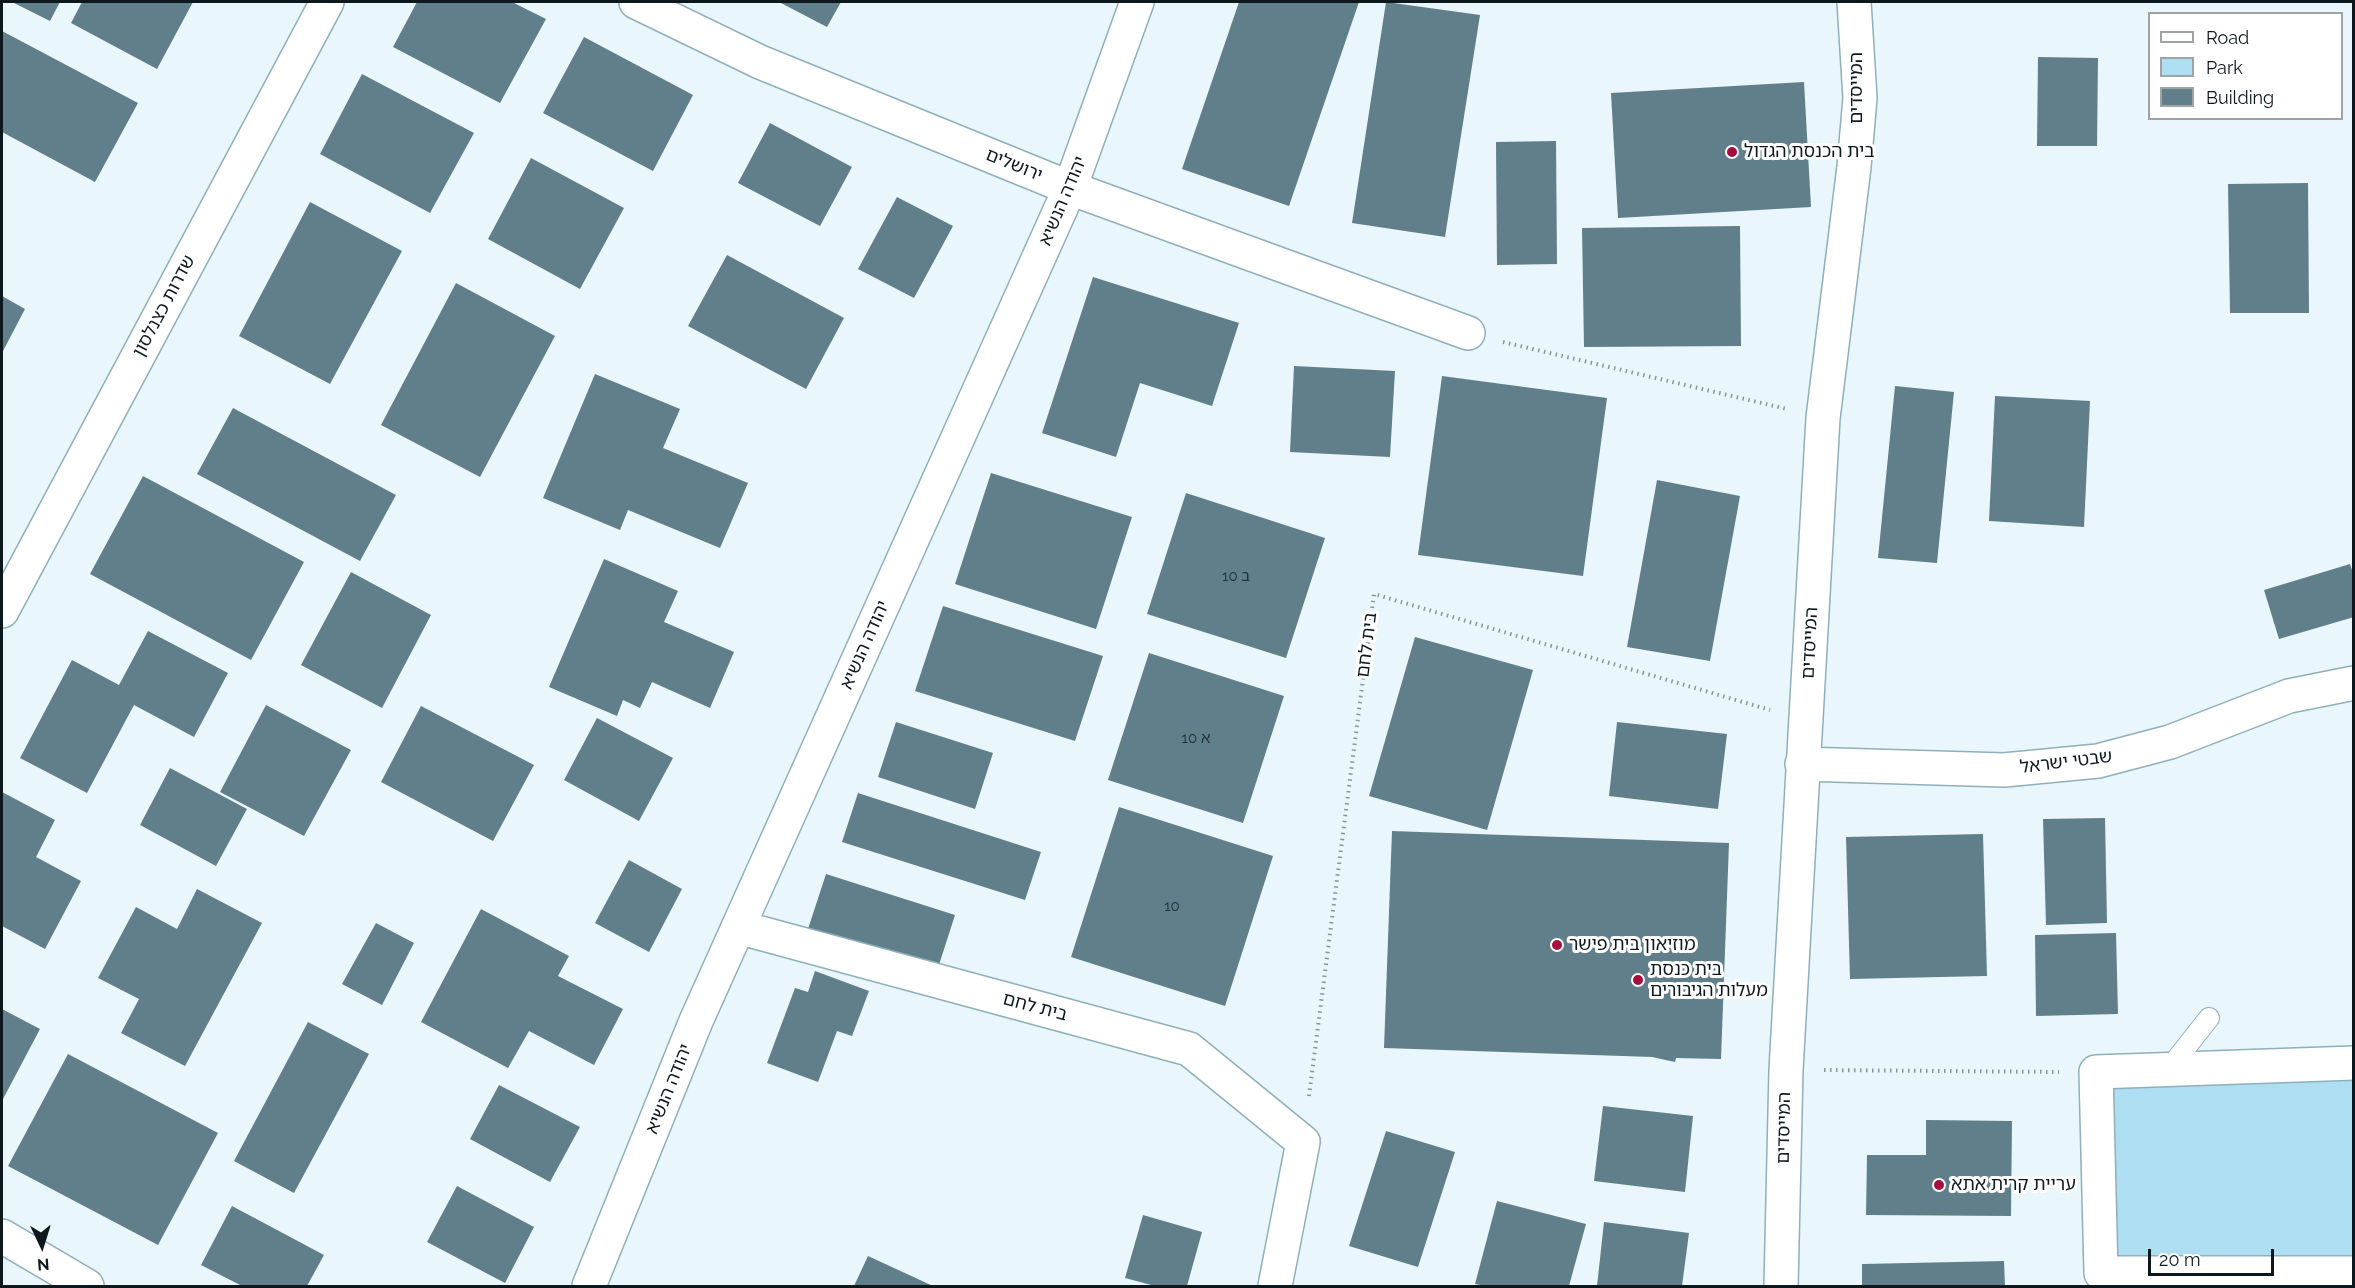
<!DOCTYPE html>
<meta charset="utf-8">
<style>
body{margin:0}
#map{position:relative;width:2355px;height:1288px;overflow:hidden;background:#e9f6fb;font-family:Raleway,sans-serif}
canvas{display:block}
.frame{position:absolute;inset:0;border:3px solid #0c181c;pointer-events:none}
.legend{position:absolute;left:2148px;top:12px;width:195px;height:108px;box-sizing:border-box;background:#fff;border:2px solid #9ea3a4;margin:0;padding:8px 10px;list-style:none;font-size:18px;color:#0c181c}
.legend li{display:flex;align-items:center;gap:12px;height:30px}
.legend b{width:30px;border:2px solid #9ea3a4}
.north{position:absolute;left:12px;top:1216px;width:60px;height:60px;-webkit-text-stroke:4px #fff;paint-order:stroke;rotate:176deg;font-size:16px;font-weight:700;line-height:24px;text-align:center;color:#0c181c}
.north::after{content:'';display:block;margin:auto;width:21px;height:27px;background:#0c181c;clip-path:polygon(50% 0,100% 100%,50% 72%,0 100%)}
.scale{position:absolute;left:2148px;top:1249px;width:126px;height:27px;box-sizing:border-box;border:3px solid #0c181c;border-top:0;padding-left:8px;font-size:18px;line-height:21px;white-space:nowrap;color:#0c181c;-webkit-text-stroke:4px #fff;paint-order:stroke}
</style>
<div id="map">
<canvas width="2355" height="1288"></canvas>
<div class="frame"></div>
<ul class="legend">
<li><b style="height:8px;background:#fff"></b>Road</li>
<li><b style="height:16px;background:#addef1"></b>Park</li>
<li><b style="height:16px;background:#607f8a"></b>Building</li>
</ul>
<div class="north">N</div>
<div class="scale">20 m</div>
</div>
<script>
const ctx = document.querySelector('canvas').getContext('2d');
ctx.lineJoin = 'round';
function fill(path, color) { ctx.fillStyle = color; ctx.fill(path, 'evenodd'); }
const shape = rows => new Path2D(rows.map(r => 'M' + r).join(''));
function trace(path, color, width, dash) { ctx.strokeStyle = color; ctx.lineWidth = width; ctx.lineCap = dash ? 'butt' : 'round'; ctx.setLineDash(dash || []); ctx.stroke(path); }
function drawText(font, color, halo, rows, align = 'center') {
  ctx.font = font + ' Raleway,"Noto Sans Hebrew",sans-serif'; ctx.lineWidth = 6; ctx.setLineDash([]); ctx.textBaseline = 'middle'; ctx.strokeStyle = halo; ctx.fillStyle = color; for (const [text, x, y, turn = 0] of rows) {
    ctx.save(); ctx.translate(x, y); ctx.rotate((+turn || 0) * Math.PI / 180); ctx.textAlign = isNaN(turn) ? turn : align; if (halo) ctx.strokeText(text, 0, 0); ctx.fillText(text, 0, 0); ctx.restore();
  }
}
const green = shape([
 [2353,1079,2353,1263,2112,1261,2106,1088]
]);
const building = shape([
 [12,2,60,2,50,21],
 [82,2,193,2,157,69,71,23],
 [417,2,512,2,546,19,500,103,393,47],
 [779,2,841,2,827,27],
 [1239,2,1359,2,1289,206,1182,169],
 [1386,2,1480,15,1445,237,1352,223],
 [2,31,138,103,95,182,2,132],
 [584,37,693,95,653,171,543,113],
 [2038,57,2098,58,2097,146,2037,146],
 [362,74,474,133,430,213,320,154],
 [1804,82,1811,207,1618,218,1611,93],
 [770,123,852,167,820,226,738,183],
 [1556,141,1557,264,1497,265,1496,142],
 [531,158,624,208,580,289,488,239],
 [2308,183,2309,313,2230,313,2228,184],
 [897,197,953,226,914,298,858,269],
 [310,202,402,251,330,384,239,336],
 [1740,226,1741,346,1584,347,1582,228],
 [727,255,844,318,806,389,688,326],
 [1093,277,1239,323,1212,406,1140,383,1116,457,1042,433],
 [456,283,555,336,480,477,381,425],
 [2,296,25,309,2,353],
 [1294,366,1395,371,1390,457,1290,452],
 [595,374,680,409,663,448,748,483,720,548,628,510,620,530,543,498],
 [1442,376,1607,398,1583,576,1418,555],
 [1895,386,1954,392,1937,563,1878,558],
 [1995,396,2090,401,2084,527,1989,521],
 [233,408,396,495,360,561,197,474],
 [991,473,1132,517,1096,629,955,584],
 [143,476,304,562,251,660,90,574],
 [1657,480,1740,496,1710,661,1627,647],
 [1186,493,1325,538,1286,658,1147,614],
 [604,559,678,591,664,622,734,652,710,708,652,682,640,708,623,700,617,716,549,687],
 [2350,564,2354,576,2354,617,2279,639,2264,590],
 [351,572,431,615,382,708,301,665],
 [943,606,1103,656,1075,741,915,691],
 [148,631,228,673,194,737,134,705,87,793,20,758,72,660,119,685],
 [1415,637,1533,670,1487,830,1369,796],
 [1149,653,1284,696,1243,823,1108,780],
 [266,705,351,750,304,836,220,792],
 [421,706,534,765,493,841,381,782],
 [597,718,673,758,639,821,564,780],
 [896,722,993,753,975,809,878,777],
 [1617,722,1727,734,1718,809,1609,796],
 [170,768,247,809,216,866,140,825],
 [2,792,55,820,36,857,81,881,45,949,2,926],
 [858,793,1041,852,1025,900,842,842],
 [1119,807,1273,856,1225,1006,1071,957],
 [2105,818,2107,923,2046,925,2043,819],
 [1392,831,1729,843,1721,1059,1676,1058,1675,1062,1652,1057,1384,1048],
 [1983,834,1987,976,1850,979,1846,837],
 [629,860,682,889,649,952,595,923],
 [826,874,955,915,937,971,808,929],
 [197,889,262,923,185,1066,121,1033,139,999,98,978,136,907,177,929],
 [481,909,569,956,558,976,623,1009,594,1065,529,1031,508,1068,421,1022],
 [376,923,414,943,382,1005,342,984],
 [2116,933,2118,1014,2036,1016,2035,935],
 [815,971,869,991,852,1036,837,1031,818,1082,767,1063,795,988,808,992],
 [2,1009,40,1029,2,1101],
 [308,1022,369,1054,294,1193,234,1161],
 [68,1054,218,1133,158,1245,8,1166],
 [499,1085,580,1127,550,1182,470,1139],
 [1603,1106,1693,1116,1685,1192,1594,1181],
 [1926,1120,2012,1121,2011,1216,1866,1215,1867,1155,1926,1155],
 [1386,1131,1455,1152,1418,1267,1349,1246],
 [457,1186,534,1227,505,1283,427,1242],
 [1497,1201,1586,1224,1569,1286,1486,1286,1475,1284],
 [232,1206,324,1255,307,1286,242,1286,201,1265],
 [1143,1215,1202,1232,1187,1286,1155,1286,1125,1278],
 [1604,1222,1689,1233,1682,1286,1597,1286],
 [868,1256,933,1286,854,1286],
 [2004,1261,2005,1286,1862,1286,1862,1264]
]);
const path = shape([
 [1503,342,1787,409],
 [1824,1070,2059,1072],
 [1309,1096,1374,594,1770,710]
]);
const lane = shape([
 [2168,1070,2209,1018]
]);
const street = shape([
 [636,2,760,62,1070,188,1468,333],
 [1802,764,2004,770,2098,761,2170,742,2289,696,2354,683],
 [738,927,1189,1049,1303,1142,1275,1286],
 [2354,1063,2096,1072,2101,1273,2354,1273],
 [589,1286,696,1021,1070,188,1137,2],
 [1781,1286,1786,1070,1823,418,1854,167,1860,98,1854,2]
]);
const secondary = shape([
 [2,611,327,2],
 [2,1236,87,1286]
]);
const markers = [
 [1732,152,6,"#a60d3c"],
 [1557,945,6,"#a60d3c"],
 [1638,980,6,"#a60d3c"],
 [1939,1185,6,"#a60d3c"]
];
const numberNames = [
 ["10 ב",1236,576],
 ["10 א",1196,738],
 ["10",1172,906]
];
const streetNames = [
 ["המייסדים",1857,88,-90],
 ["ירושלים",1014,165,22],
 ["יהודה הנשיא",1063,201,-67],
 ["שדרות כצנלסון",164,306,-62],
 ["המייסדים",1810,643,-87],
 ["יהודה הנשיא",865,645,-66],
 ["בית לחם",1367,645,-83],
 ["שבטי ישראל",2066,762,-7],
 ["בית לחם",1035,1007,15],
 ["יהודה הנשיא",669,1089,-68],
 ["המייסדים",1784,1128,-89]
];
const poiNames = [
 ["בית הכנסת הגדול",1744,152],
 ["מוזיאון בית פישר",1569,945],
 ["בית כנסת",1650,970],
 ["מעלות הגיבורים",1650,991],
 ["עריית קרית אתא",1951,1185]
];
fill(green, '#addef1');
fill(building, '#607f8a');
trace(lane, '#8fafbb', 22);
trace(street, '#8fafbb', 36);
trace(secondary, '#8fafbb', 36);
trace(path, '#889599', 4, [1.5, 4.5]);
trace(lane, '#fff', 20);
trace(street, '#fff', 33);
trace(secondary, '#fff', 33);
for (const [x, y, r, color] of markers) { const dot = new Path2D(); dot.arc(x, y, r, 0, 2 * Math.PI); ctx.fillStyle = color; ctx.fill(dot); trace(dot, '#fff', 2); }
drawText('15px', '#213238', null, numberNames);
drawText('18px', '#0c181c', '#fff', streetNames);
drawText('18px', '#0c181c', '#fff', poiNames, 'left');
</script>
